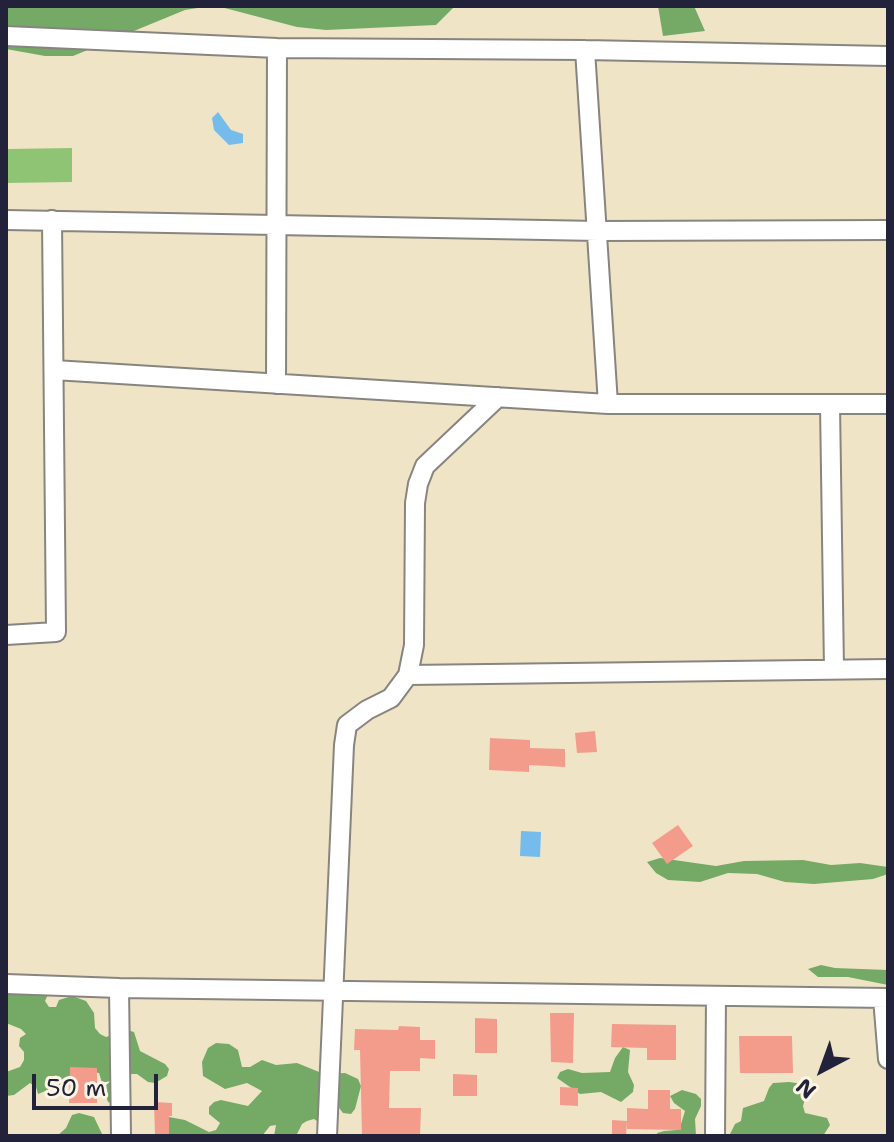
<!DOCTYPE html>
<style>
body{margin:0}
#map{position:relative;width:894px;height:1142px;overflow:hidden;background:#efe5c6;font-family:"Shantell Sans",sans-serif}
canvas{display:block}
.frame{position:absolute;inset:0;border:8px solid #22223b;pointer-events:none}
.north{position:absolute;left:782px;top:1030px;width:80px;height:80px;-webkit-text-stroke:6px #fcf5e5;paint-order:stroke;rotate:221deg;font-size:22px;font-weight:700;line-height:32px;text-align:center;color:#22223b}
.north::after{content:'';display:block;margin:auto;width:28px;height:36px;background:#22223b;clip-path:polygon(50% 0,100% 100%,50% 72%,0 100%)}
.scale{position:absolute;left:32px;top:1074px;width:126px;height:36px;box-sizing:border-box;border:4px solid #22223b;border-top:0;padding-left:10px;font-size:24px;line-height:28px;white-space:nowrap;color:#22223b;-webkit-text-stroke:6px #fcf5e5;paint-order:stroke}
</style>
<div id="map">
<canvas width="894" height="1142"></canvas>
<div class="frame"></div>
<div class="north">N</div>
<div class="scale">50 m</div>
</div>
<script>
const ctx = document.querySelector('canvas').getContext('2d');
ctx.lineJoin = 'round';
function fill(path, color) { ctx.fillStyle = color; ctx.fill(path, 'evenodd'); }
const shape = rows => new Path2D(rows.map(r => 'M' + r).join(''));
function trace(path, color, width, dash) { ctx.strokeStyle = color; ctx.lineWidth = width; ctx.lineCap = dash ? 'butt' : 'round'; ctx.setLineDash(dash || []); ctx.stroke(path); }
const green = shape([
 [72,148,72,182,6,183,6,149]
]);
const forest = shape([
 [6,6,210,6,185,10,73,56,45,56,6,49],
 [217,6,455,6,436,25,326,30,297,27],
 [658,6,694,6,705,31,663,36],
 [660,858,716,866,744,861,803,860,831,865,860,863,888,867,888,874,873,879,814,884,785,882,757,874,728,873,700,882,668,880,656,873,647,862],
 [821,965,835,968,888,970,888,985,848,977,818,977,808,969],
 [6,981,51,988,45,1001,49,1007,56,1007,59,1000,72,996,86,1001,94,1013,95,1028,100,1034,106,1037,127,1030,134,1032,140,1051,165,1064,169,1069,167,1076,155,1083,148,1082,137,1074,129,1074,124,1078,115,1104,108,1102,99,1073,82,1070,65,1090,50,1089,38,1094,36,1087,30,1083,14,1095,6,1096,6,1072,20,1067,24,1060,24,1052,19,1046,20,1038,26,1034,21,1029,6,1023],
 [216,1043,229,1044,238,1050,242,1067,250,1067,262,1060,276,1065,297,1063,324,1074,345,1073,358,1079,361,1086,355,1109,351,1114,343,1113,333,1100,320,1123,314,1119,307,1121,302,1124,296,1136,274,1136,276,1125,270,1126,262,1136,169,1136,160,1124,169,1117,185,1120,209,1132,216,1130,220,1123,209,1114,209,1107,214,1102,221,1100,248,1106,262,1091,247,1083,225,1089,203,1076,202,1062,208,1048],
 [623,1047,630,1050,628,1072,634,1085,633,1092,621,1102,601,1092,580,1094,557,1078,560,1072,568,1069,582,1073,610,1072,615,1058],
 [789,1082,803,1084,807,1092,803,1106,805,1113,827,1118,830,1125,823,1136,729,1136,735,1124,741,1121,743,1108,764,1101,769,1088,773,1083],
 [682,1090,696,1094,701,1099,701,1106,695,1119,696,1136,658,1136,657,1133,664,1131,677,1130,681,1124,685,1111,674,1103,670,1096],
 [79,1113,94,1117,103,1136,57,1136,66,1128,72,1115]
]);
const water = shape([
 [218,112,231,130,243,134,243,143,229,145,214,130,212,118],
 [521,831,541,832,540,857,520,856]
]);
const building = shape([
 [595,731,597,752,577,753,575,733],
 [490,738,530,740,530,748,565,749,565,767,529,765,529,772,489,770],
 [678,825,693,846,667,864,652,843],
 [550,1013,574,1013,573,1063,551,1062],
 [475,1018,497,1019,497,1053,475,1053],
 [612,1024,676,1025,676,1060,647,1060,647,1048,611,1047],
 [399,1026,420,1027,420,1040,435,1040,435,1059,420,1058,420,1071,390,1071,389,1108,421,1108,420,1136,362,1135,360,1050,354,1050,355,1029,398,1030],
 [739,1036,792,1036,793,1073,740,1073],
 [70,1067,97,1068,97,1103,69,1103],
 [453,1074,477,1075,477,1096,453,1096],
 [560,1087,578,1088,578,1106,560,1105],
 [648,1090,670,1090,670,1109,681,1109,681,1130,627,1129,627,1108,648,1109],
 [154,1102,172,1103,172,1116,169,1116,169,1136,155,1136],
 [612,1120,627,1121,626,1136,612,1136]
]);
const minor = shape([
 [6,36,277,48,585,50,888,56],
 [585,50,608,404],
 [6,220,598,231,888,230],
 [54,370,608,404,888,404],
 [276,384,277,48],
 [830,405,834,669],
 [6,635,56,632,52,220],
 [408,675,888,669],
 [6,984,119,988,888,998],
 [119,988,121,1136],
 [883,998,888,1059],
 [327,1136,344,745,347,725,367,710,391,698,408,675,414,645,415,503,418,484,425,466,498,397],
 [715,1136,716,996]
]);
fill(green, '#90c475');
fill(forest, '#74aa66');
fill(water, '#75bbec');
fill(building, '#f39c8b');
trace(minor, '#888480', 22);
trace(minor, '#fff', 18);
</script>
